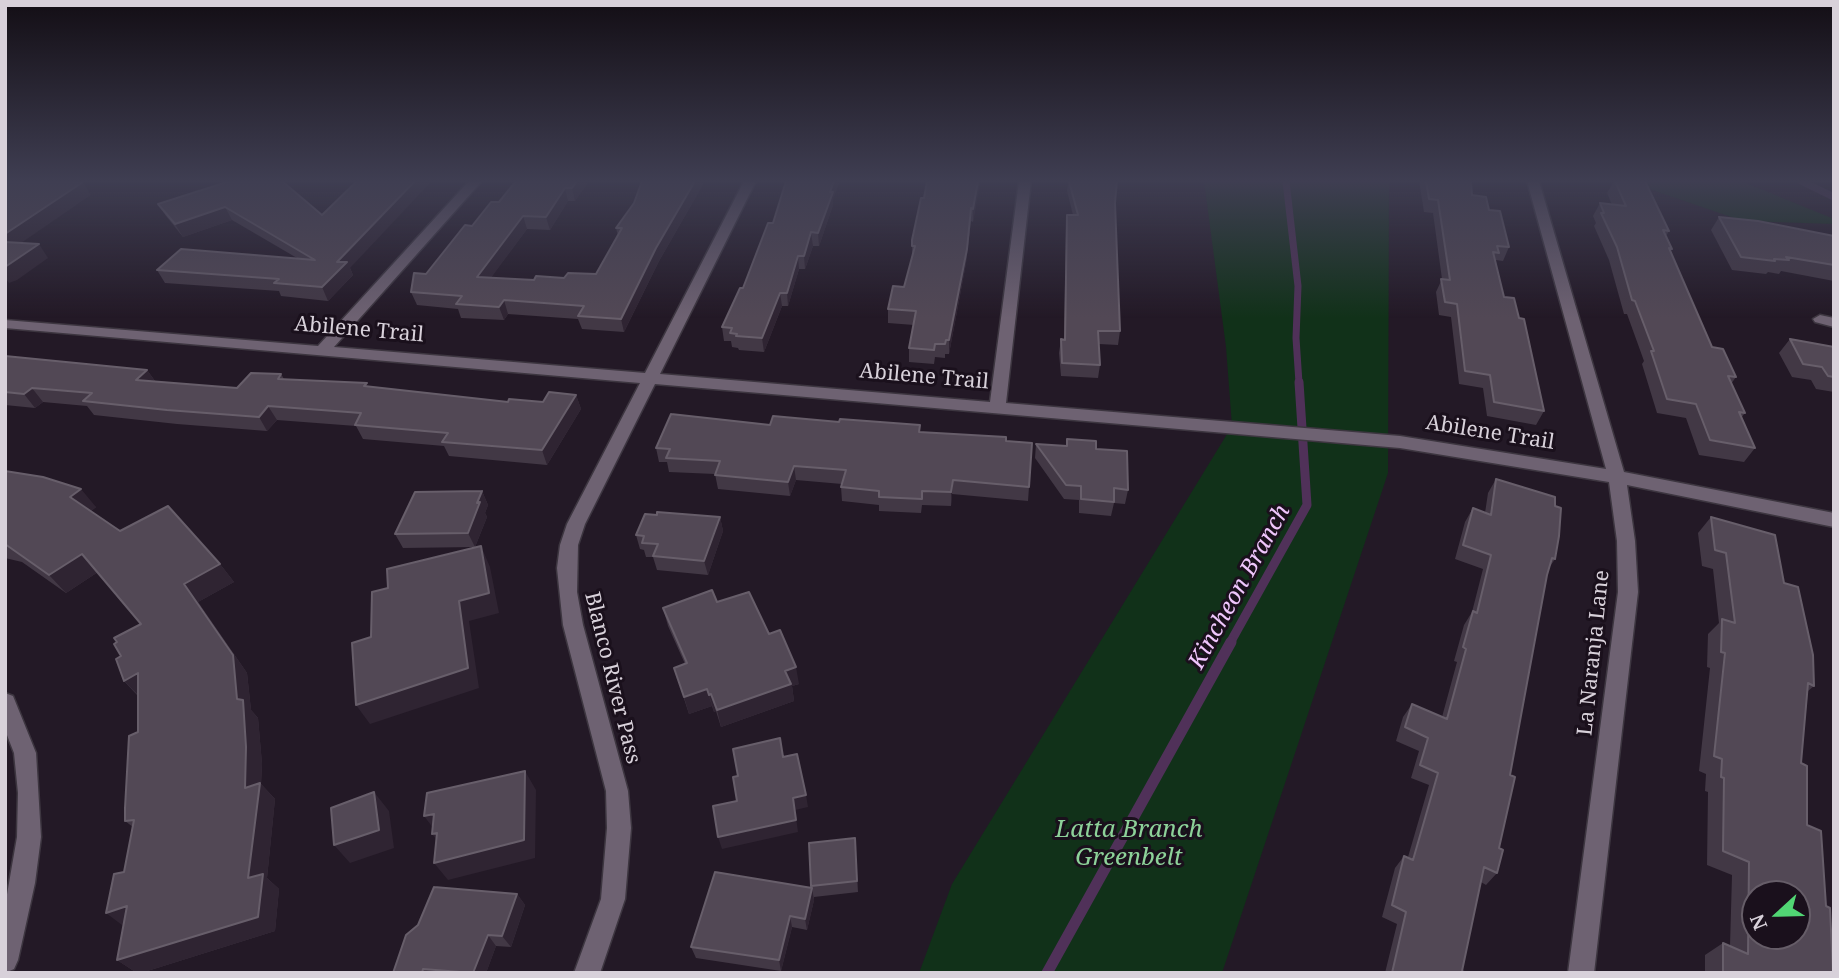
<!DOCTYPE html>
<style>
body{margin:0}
#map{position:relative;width:1839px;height:978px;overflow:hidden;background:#231926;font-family:"Noto Serif",serif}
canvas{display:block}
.frame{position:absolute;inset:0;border:7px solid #d8d1da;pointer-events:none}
.north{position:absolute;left:1741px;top:880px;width:70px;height:70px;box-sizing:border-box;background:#1a101c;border:2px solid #665d68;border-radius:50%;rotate:248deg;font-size:19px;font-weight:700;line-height:28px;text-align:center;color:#d8d1da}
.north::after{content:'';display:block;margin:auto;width:24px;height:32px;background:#51d674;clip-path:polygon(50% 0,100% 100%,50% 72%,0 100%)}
</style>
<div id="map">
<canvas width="1839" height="978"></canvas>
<div class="frame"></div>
<div class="north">N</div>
</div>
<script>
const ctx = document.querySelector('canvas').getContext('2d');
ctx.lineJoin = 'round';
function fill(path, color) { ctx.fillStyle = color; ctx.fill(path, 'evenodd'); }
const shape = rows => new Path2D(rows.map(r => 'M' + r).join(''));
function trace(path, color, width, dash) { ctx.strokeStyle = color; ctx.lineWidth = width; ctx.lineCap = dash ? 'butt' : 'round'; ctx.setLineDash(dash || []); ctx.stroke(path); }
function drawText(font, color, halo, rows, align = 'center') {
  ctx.font = font + ' "Noto Serif",serif'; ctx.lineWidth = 6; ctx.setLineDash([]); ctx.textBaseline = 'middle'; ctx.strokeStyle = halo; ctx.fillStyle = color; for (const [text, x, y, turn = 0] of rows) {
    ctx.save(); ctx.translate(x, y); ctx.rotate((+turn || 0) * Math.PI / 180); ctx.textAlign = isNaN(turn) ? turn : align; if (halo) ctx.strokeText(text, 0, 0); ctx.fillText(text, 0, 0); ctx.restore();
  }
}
const green = shape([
 [1204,181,1389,181,1388,473,1222,973,919,973,952,884,1232,426,1226,347],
 [1626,181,1741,181,1834,219,1834,224,1743,221]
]);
const streamFar2 = shape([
 [1286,181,1298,286,1296,338,1299,383],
 [1801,181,1834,197]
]);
const streamFar1 = shape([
 [1230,643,1307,505,1299,382]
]);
const stream = shape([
 [1047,973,1231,642]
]);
const minor = shape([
 [469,181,482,181,334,347,645,373,744,181,756,181,660,374,990,402,1019,181,1031,181,1006,403,1400,436,1606,469,1527,181,1539,181,1624,472,1834,513,1834,527,1627,485,1635,541,1638,592,1594,973,1568,973,1618,592,1617,541,1609,482,1400,448,655,384,585,524,578,545,577,592,583,625,628,791,631,828,625,899,600,973,574,973,601,899,607,828,606,791,563,625,557,568,560,545,567,524,640,383,5,328,5,320,318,346,469,181],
 [1820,315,1834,318,1834,327,1815,322,1813,319,1820,315],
 [5,693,13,696,36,753,41,837,35,883,18,960,14,969,5,973,5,906,17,837,18,793,14,753,5,730,5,693]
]);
const wall = shape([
 [230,181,350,268,353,275,328,301,281,296,279,291,165,283,157,270,297,258,232,220,183,237,166,216,158,204],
 [589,181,575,201,568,201,550,230,527,229,491,277,534,280,564,278,596,274,618,236,616,228,634,203,642,181,705,181,659,261,624,332,582,329,578,319,508,314,504,320,461,318,458,309,417,305,411,292,426,274,472,226,499,202],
 [786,181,840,181,833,199,833,205,819,246,813,246,805,269,799,269,788,306,782,306,764,352,739,350,738,348,732,347,731,341,724,341,722,327,743,288,773,223],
 [927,181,980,181,973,222,971,221,966,263,949,354,945,354,945,358,935,357,934,364,909,362,909,348,914,325,888,323,888,309,904,287,912,257,912,240,924,198],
 [1068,181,1117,181,1115,203,1120,331,1118,345,1099,344,1100,365,1098,378,1061,376,1059,353,1061,339,1064,339,1066,227,1067,215,1073,215,1067,191],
 [1419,181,1471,181,1472,195,1489,210,1509,247,1503,261,1496,260,1495,261,1504,297,1544,411,1536,425,1487,416,1483,388,1459,384,1451,317,1439,315,1436,292,1442,279,1433,213,1424,212],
 [1614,181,1645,181,1669,231,1666,236,1672,249,1670,252,1712,347,1736,377,1731,384,1745,413,1741,418,1755,448,1744,462,1699,455,1686,418,1657,413,1642,364,1644,361,1627,314,1624,314,1609,260,1594,226,1596,223,1593,216,1600,203,1612,205,1607,193],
 [1719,217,1834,236,1834,281,1781,271,1779,274,1768,272,1766,274,1732,270,1711,230],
 [1790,339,1834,347,1834,392,1816,389,1811,380,1792,377,1779,353],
 [5,356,147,370,155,381,237,388,281,374,284,379,508,402,543,402,576,395,581,409,547,465,449,456,444,446,363,439,356,426,277,420,267,431,177,424,94,415,87,406,43,402,35,408,5,405],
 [770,425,920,432,1006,441,1029,487,1028,501,952,494,951,506,922,505,921,513,879,511,879,505,842,501,841,487,842,484,796,480,790,496,718,489,715,474,669,472,667,462,659,462,656,448],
 [1067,439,1096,449,1128,490,1125,504,1114,503,1111,516,1079,513,1079,500,1064,499,1035,458,1036,444,1066,446],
 [5,471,96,507,91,511,120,531,220,564,234,582,198,602,247,673,251,710,258,718,262,764,261,784,275,799,267,878,279,889,275,931,141,973,137,973,117,960,123,925,124,872,133,827,125,821,138,732,138,696,124,681,121,656,141,624,98,572,66,593,22,562,5,558],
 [1496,479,1555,506,1555,559,1549,568,1547,575,1510,775,1499,848,1497,873,1486,885,1481,882,1462,971,1466,973,1385,973,1397,924,1382,917,1395,868,1404,856,1408,857,1429,785,1411,778,1419,751,1396,741,1403,717,1412,704,1442,717,1457,662,1454,661,1464,625,1472,612,1483,569,1455,559,1465,522,1473,508,1485,513,1488,493],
 [482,491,488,505,485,513,487,517,475,547,403,548,395,534],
 [657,515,720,517,723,531,708,575,657,570,653,557,646,557,644,550,640,549,636,535],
 [1711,517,1784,583,1814,686,1808,691,1801,763,1807,825,1826,906,1833,973,1705,973,1705,955,1723,943,1730,946,1732,875,1707,865,1708,792,1705,791,1706,774,1699,771,1710,668,1707,667,1708,634,1719,623,1713,569,1702,566,1698,533],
 [717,602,769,634,799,684,792,686,794,701,721,727,716,711,714,712,712,706,689,714,674,668,685,664,668,626,663,608],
 [855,838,858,892,814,897,814,900,807,930,792,927,781,971,696,958,691,947,811,888,811,886],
 [517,894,525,905,511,947,496,946,486,973,393,973]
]);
const shadedWall = shape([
 [415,181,432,181,350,268,353,275,328,301,322,287,337,262],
 [577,181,589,181,575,201,572,188],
 [695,181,705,181,659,261,624,332,621,319,656,248],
 [834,181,840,181,833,199,833,205,819,246,818,233,830,192],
 [978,181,980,181,973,222,973,209],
 [83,182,91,195,5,254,5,234],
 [565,188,568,201,550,230,546,217],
 [225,207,232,220,183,237,175,224],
 [971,208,966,263,949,354,949,340],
 [523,216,527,229,482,290,477,277],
 [811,232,813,246,805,269,804,256],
 [39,244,48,258,17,280,9,283,5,278,5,267],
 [798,256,799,269,788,306,787,293],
 [780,293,782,306,764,352,762,338],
 [504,300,508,314,504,320,499,307],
 [147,370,157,384,136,380],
 [32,388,43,402,35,408,24,394],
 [576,395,581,409,547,465,542,450],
 [268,406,277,420,267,431,259,417],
 [794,466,796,480,790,496,788,482],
 [953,480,952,494,951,506,951,492],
 [81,489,96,507,86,515,70,497],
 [482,491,488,505,485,513,487,517,475,547,468,533],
 [720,517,723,531,708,575,704,561],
 [481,546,490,567,499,613,469,621,479,688,370,724,356,705,459,601],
 [82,554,98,572,66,593,49,575],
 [220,564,234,582,198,602,247,673,251,710,258,718,262,764,261,784,275,799,267,878,279,889,275,931,141,973,137,973,117,960,248,878,237,699,184,584],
 [796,667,799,684,792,686,794,701,721,727,717,710,785,671],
 [138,673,141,698,124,681],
 [707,689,712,706,689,714,684,697],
 [711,694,716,711,714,712,709,695],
 [525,771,536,790,535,858,448,880,434,863],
 [374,792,389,811,394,848,350,863,334,845],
 [806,795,808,807,795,810,798,832,722,849,718,837,793,798],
 [434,814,446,852,432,834,437,833,424,816],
 [812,888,814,900,807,930,805,919],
 [517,894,525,905,511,947,502,936],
 [127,906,126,928,106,913],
 [790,916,792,927,781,971,779,960],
 [488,935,496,946,486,973,473,973]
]);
const building = shape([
 [5,181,68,181,83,182,5,234,5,181],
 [230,181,282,181,322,215,357,181,415,181,337,262,347,262,322,287,274,283,279,279,157,270,181,249,315,260,225,207,175,224,158,204,230,181],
 [516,181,577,181,572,188,565,188,546,217,523,216,477,277,534,280,536,276,564,278,568,273,596,274,622,228,616,228,634,203,642,181,695,181,656,248,621,319,578,316,584,306,504,300,499,307,456,304,462,296,411,292,414,273,426,274,465,225,472,226,491,202,499,202,516,181],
 [786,181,834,181,830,192,833,192,818,233,811,232,804,256,798,256,787,293,780,293,762,338,736,336,737,334,730,333,732,328,722,327,740,288,743,288,768,223,773,223,786,181],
 [927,181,978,181,973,209,971,208,967,249,949,340,946,340,945,344,935,344,934,350,909,348,916,311,888,309,893,286,904,287,915,246,912,246,912,240,921,198,924,198,927,181],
 [1069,181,1117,181,1115,203,1120,331,1098,331,1100,365,1062,363,1061,339,1065,340,1067,215,1078,215,1069,181],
 [1426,181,1471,181,1472,195,1486,197,1489,210,1500,211,1509,247,1497,246,1499,253,1493,252,1504,297,1514,298,1519,318,1524,319,1544,411,1494,402,1490,375,1465,371,1457,304,1445,302,1441,279,1450,280,1438,200,1429,199,1426,181],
 [1615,181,1645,181,1669,231,1663,230,1672,249,1669,248,1712,347,1723,349,1736,377,1728,376,1745,413,1739,412,1755,448,1710,440,1696,404,1667,399,1651,351,1654,351,1635,301,1632,300,1617,247,1601,213,1604,213,1600,203,1626,206,1615,181],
 [1719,217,1758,221,1834,236,1834,265,1786,257,1789,260,1774,259,1775,261,1741,257,1719,217],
 [5,242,39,244,5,267,5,242],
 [1790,339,1834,347,1834,377,1828,376,1822,367,1803,364,1790,339],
 [5,356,147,370,136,380,237,388,251,373,281,374,278,379,367,383,364,386,508,402,509,399,543,402,549,392,576,395,542,450,442,442,448,433,355,425,361,413,268,406,259,417,167,410,83,401,92,393,32,388,24,394,5,392,5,356],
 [671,414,770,425,773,416,839,422,840,419,920,425,919,432,1006,437,1006,441,1032,443,1029,487,953,480,951,492,922,491,922,499,879,497,879,491,841,487,846,470,794,466,788,482,715,475,720,461,666,458,670,449,656,448,671,414],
 [1067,439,1096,441,1096,449,1127,451,1128,490,1114,488,1114,502,1081,499,1081,486,1066,485,1036,444,1067,446,1067,439],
 [5,471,43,477,81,489,70,497,120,531,168,506,220,564,184,584,233,655,237,699,243,700,246,747,245,788,260,783,248,878,263,874,258,917,117,960,127,906,106,913,114,874,124,872,134,820,125,821,125,808,129,736,138,732,138,673,124,681,116,659,121,656,114,644,117,642,114,638,141,624,82,554,49,575,5,544,5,471],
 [1496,479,1555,497,1555,506,1561,508,1559,536,1555,559,1552,558,1547,575,1510,775,1515,777,1499,848,1503,850,1497,873,1484,867,1462,971,1466,973,1392,973,1406,912,1392,905,1404,856,1413,860,1438,773,1420,765,1428,738,1405,727,1412,704,1447,719,1466,649,1463,647,1473,611,1477,613,1491,555,1463,545,1473,508,1491,515,1496,479],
 [482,491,477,503,480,502,468,533,395,534,415,492,482,491],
 [657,512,720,517,704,561,653,556,658,544,642,543,644,536,636,535,645,514,657,515,657,512],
 [1711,517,1775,535,1784,583,1798,587,1813,655,1814,686,1808,683,1801,763,1807,766,1807,825,1821,831,1826,906,1830,908,1833,973,1723,973,1723,943,1748,954,1749,862,1723,851,1724,778,1721,777,1722,759,1714,756,1725,653,1721,652,1722,619,1735,623,1726,553,1715,550,1711,517],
 [1755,894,1797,894,1797,936,1755,936,1755,894],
 [481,546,489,593,459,601,468,668,356,705,352,643,371,637,372,592,388,588,387,569,481,546],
 [712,590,717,602,749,592,769,634,780,630,796,667,785,671,791,684,717,710,711,694,709,695,707,689,684,697,674,668,687,663,663,608,712,590],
 [780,738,783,757,797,754,806,795,793,798,796,820,718,837,713,806,737,801,733,777,738,776,733,749,780,738],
 [525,771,524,840,434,863,437,833,432,834,434,814,424,816,427,793,525,771],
 [374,792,379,830,334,845,331,808,374,792],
 [855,838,857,881,811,886,809,843,855,838],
 [715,872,812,888,805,919,790,916,779,960,691,947,715,872],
 [434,887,517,894,502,936,488,935,473,973,423,969,422,973,393,973,406,935,418,925,434,887]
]);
const streetNames = [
 ["Abilene Trail",359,330,5],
 ["Abilene Trail",924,377,5],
 ["Abilene Trail",1490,433,9],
 ["La Naranja Lane",1594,653,-84],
 ["Blanco River Pass",612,678,76]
];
const waterNames = [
 ["Kincheon Branch",1240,587,-61]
];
const nearParknames = [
 ["Latta Branch",1129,830],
 ["Greenbelt",1129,858]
];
fill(green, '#113119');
trace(streamFar2, '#503159', 7);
trace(streamFar1, '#503159', 9);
trace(stream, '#503159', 11);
trace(minor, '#3d3640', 3);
fill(minor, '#6e6272');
fill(wall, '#423845');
fill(shadedWall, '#2f2432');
fill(building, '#524855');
trace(building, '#675e6a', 2);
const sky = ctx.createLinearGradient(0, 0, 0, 318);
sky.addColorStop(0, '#130e15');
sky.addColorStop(0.57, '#3f3e52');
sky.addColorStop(1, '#3f3e5200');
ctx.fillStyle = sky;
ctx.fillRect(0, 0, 1839, 318);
drawText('21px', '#d8d1da', '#1a101c', streetNames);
drawText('italic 23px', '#efc6fc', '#1a101c', waterNames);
drawText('italic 24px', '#8dd299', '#1a101c', nearParknames);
</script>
